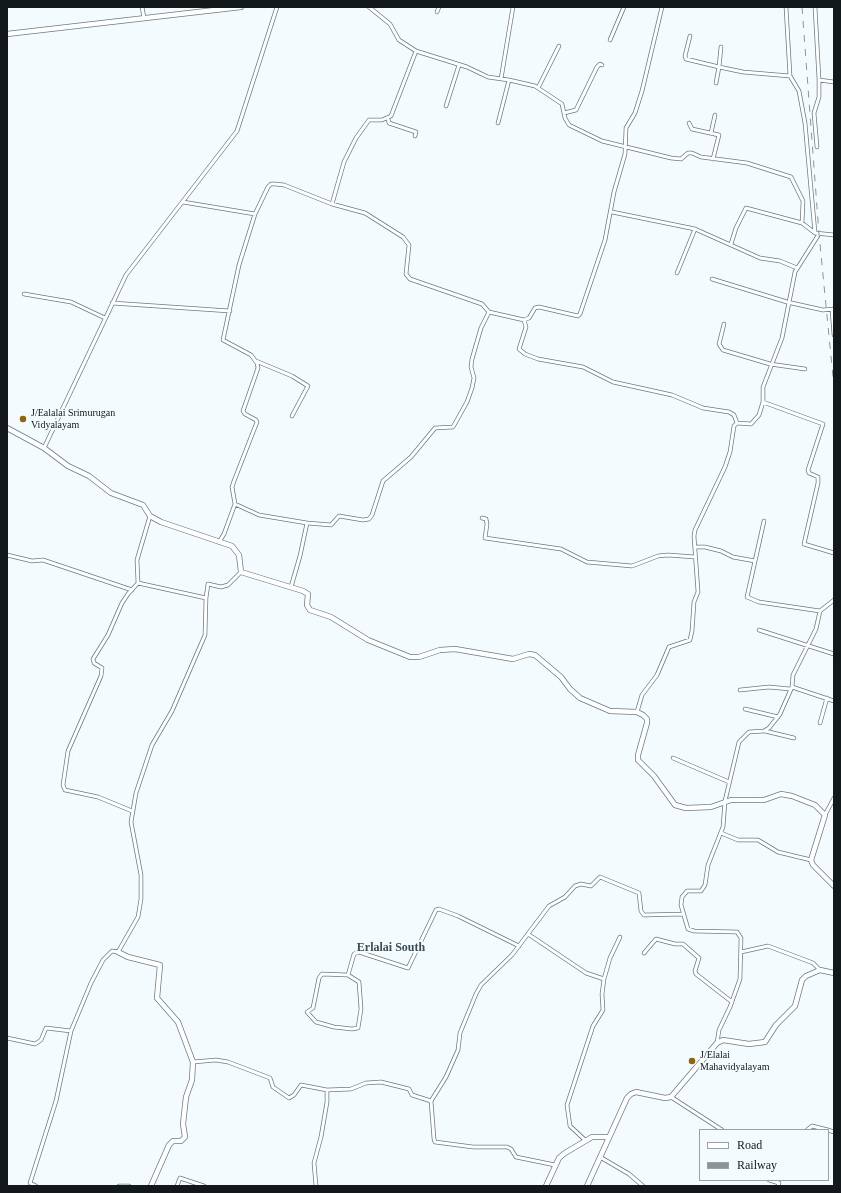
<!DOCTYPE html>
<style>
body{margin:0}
#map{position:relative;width:841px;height:1193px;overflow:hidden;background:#f4fbfe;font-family:Georgia,serif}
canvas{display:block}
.frame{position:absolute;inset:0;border:8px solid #13191b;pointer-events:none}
.legend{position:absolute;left:699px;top:1129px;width:130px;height:52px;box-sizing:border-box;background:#f4fbfe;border:1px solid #9aa1a3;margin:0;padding:5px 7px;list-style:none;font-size:12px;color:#13191b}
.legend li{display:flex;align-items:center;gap:8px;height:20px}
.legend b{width:20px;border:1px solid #9aa1a3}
</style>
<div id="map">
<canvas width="841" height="1193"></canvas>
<div class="frame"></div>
<ul class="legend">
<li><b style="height:5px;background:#fff"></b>Road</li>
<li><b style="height:5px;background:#8d9496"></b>Railway</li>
</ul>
</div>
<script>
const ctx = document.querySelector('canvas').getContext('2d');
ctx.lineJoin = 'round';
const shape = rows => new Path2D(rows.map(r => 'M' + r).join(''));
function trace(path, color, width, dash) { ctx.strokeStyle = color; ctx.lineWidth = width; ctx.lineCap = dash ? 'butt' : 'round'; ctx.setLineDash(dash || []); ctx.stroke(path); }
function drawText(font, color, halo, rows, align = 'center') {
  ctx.font = font + ' Georgia,serif'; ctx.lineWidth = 3.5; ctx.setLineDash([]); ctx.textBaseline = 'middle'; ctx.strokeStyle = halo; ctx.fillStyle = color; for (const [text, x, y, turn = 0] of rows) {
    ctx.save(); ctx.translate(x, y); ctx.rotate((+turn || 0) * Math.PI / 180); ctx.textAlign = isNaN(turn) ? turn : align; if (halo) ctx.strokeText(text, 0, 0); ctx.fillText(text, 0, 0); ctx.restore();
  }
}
const street = shape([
 [142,7,144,18],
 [369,7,390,24,399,40,416,51,467,67,488,77,509,80,535,86,562,104,565,118,569,125,602,141,671,158,681,159,688,153,692,153,701,157,747,163,791,177,803,201,802,223],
 [786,7,790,76,799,91,805,123,815,233],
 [815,7,819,80,819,97,814,113,817,147],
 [437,12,439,7],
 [690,36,685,56,686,59,719,67,716,83],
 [610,40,624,7],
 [721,47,719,67,743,72,790,76],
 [501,79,513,7],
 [819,80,834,82],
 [538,88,559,46],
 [446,106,459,65],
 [564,113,576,110,597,67,600,64,602,65],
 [388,119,389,123,416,132,415,136],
 [498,123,509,80],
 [689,123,692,129,719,135,713,159],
 [711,133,715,115],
 [183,202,255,214,268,187,271,184,275,184,284,185,332,204,365,213,403,237,409,245,406,274,410,279,482,304,489,312],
 [332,204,344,162,356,138,369,120,382,120,391,116,416,51],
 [612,212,695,229,760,258,780,261,797,268],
 [731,244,736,228,746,208,802,223,815,233,834,235],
 [677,273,695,229],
 [712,279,787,302,823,310,834,309],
 [24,294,71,302,105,318],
 [112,303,230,311],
 [832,310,834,335],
 [524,320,526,327,519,349,525,354,538,359,583,367,613,382,672,395,703,408,729,412,734,415,737,423],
 [724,324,719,344,723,350,770,364,805,369],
 [256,361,292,376,308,386,292,416],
 [763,402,823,424,808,470,809,473,818,477,818,483,804,544,834,553],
 [44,448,126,275,237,131,277,7],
 [235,504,259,515,307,523],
 [150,516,137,560,138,583,206,598,208,584,221,587,228,585,241,572],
 [482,518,486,519,487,524,485,538,561,549,587,562,632,566,658,556,668,555,695,557],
 [764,521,747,597,759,602,820,611],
 [219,542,224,534,235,504,232,487,234,481,257,422,256,420,245,414,243,411,258,368,257,363,251,355,223,340,239,265,255,214],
 [695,547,705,547,721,551,733,557,755,561],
 [7,555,32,561,43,560,132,590],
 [291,587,300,556,307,523,331,525,339,516,363,520,369,519,372,515,383,481,411,457,435,428,453,427,467,402,472,388,474,378,471,367,472,359,481,328,489,312,524,320,529,318,535,308,539,307,578,316,580,314,605,240,614,192,625,154,626,128,635,113,642,91,662,7],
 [759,630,834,654],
 [792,687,834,701],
 [740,690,769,687,790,689],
 [745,709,778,717],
 [637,712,642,695,657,675,669,647,690,640,692,631,694,602,698,592,694,536,695,530,725,467,730,452,734,426,737,423,751,424,759,415,763,402,763,387,782,338,795,272,819,234],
 [820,723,827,698],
 [765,731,794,738],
 [673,758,729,782],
 [132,811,98,797,65,790,63,785,68,751,101,676,102,668,94,663,93,659,108,635,122,603,128,594,138,583],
 [825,815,834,798],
 [721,833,738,840,758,840,778,852,811,860],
 [528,934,586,973,604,979],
 [741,952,768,946,813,963,820,970],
 [644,953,656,939,675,944,683,944,699,958,695,971,696,974,732,1002],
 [348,975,322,974,319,978,313,1008,307,1012,316,1022,334,1027,352,1029,358,1028,361,1009,359,982,348,975,354,954,359,952,408,968,436,910,439,909,458,916,519,946],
 [7,1038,35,1044,41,1040,46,1028,71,1031],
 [717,1043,719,1030,730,1007,740,979,741,938,737,932,694,931,688,929,681,905,682,897,687,891,701,891,705,885,708,865,723,827,725,801,739,742,749,732,764,731,769,728,780,714,792,687,793,675,816,629,820,611,834,600],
 [193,1062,216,1060,228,1062,270,1078,273,1087,289,1098,294,1095,301,1085,327,1090,351,1089,366,1083,381,1082,409,1089,412,1095,431,1101],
 [671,1097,722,1130],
 [807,1130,812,1126,828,1130],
 [828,1130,834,1132],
 [585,1140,570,1126,567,1105,593,1026,603,1010,602,994,604,979,610,958,620,937],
 [600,1157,629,1174,643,1186],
 [555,1165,516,1157,511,1149,507,1147,473,1147,435,1142,434,1139,431,1101,446,1077,458,1050,460,1033,476,994,481,985,512,955,549,906,565,897,575,886,581,884,591,886,600,877,639,893,641,911,644,915,683,914],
 [769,1180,779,1183,778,1186],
 [36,1186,30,1183,56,1101,71,1031,91,983,103,960,112,951,118,952,138,917,141,899,141,875,131,822,136,793,152,745,172,711,205,635,206,598],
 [119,1186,129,1186],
 [177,1186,180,1178,204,1186],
 [316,1186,314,1163,321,1137,327,1102,327,1090]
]);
const secondary = shape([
 [7,34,241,7],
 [7,428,44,448,68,466,89,476,111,493,143,505,150,516,161,522,232,546,239,555,241,572,303,591,308,594,307,605,310,610,331,617,368,640,410,657,419,657,440,650,455,649,513,659,529,654,535,655,561,677,570,689,580,698,610,711,637,712,643,715,647,719,647,723,638,755,638,760,654,776,675,805,686,808,711,807,731,800,764,800,781,794,792,796,815,805,825,815,811,860,813,865,834,886],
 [118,952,128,957,160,965,157,998,178,1022,193,1062,192,1080,186,1097,183,1124,185,1137,181,1141,173,1141,169,1145,151,1186],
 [546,1186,559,1158,565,1153,592,1137,609,1137],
 [587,1186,627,1098,631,1094,636,1092,665,1098,671,1097,717,1043,723,1040,749,1044,765,1042,776,1025,795,1006,802,980,806,976,820,970,834,973]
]);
const rail = shape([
 [802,7,819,234,834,387]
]);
const markers = [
 [23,419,4,"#90640c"],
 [692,1061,4,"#90640c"]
];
const poiNames = [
 ["J/Ealalai Srimurugan",31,413],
 ["Vidyalayam",31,425],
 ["J/Elalai",700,1055],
 ["Mahavidyalayam",700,1067]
];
const quarterNames = [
 ["Erlalai South",391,948]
];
trace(street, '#6b7b81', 4.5);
trace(secondary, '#6b7b81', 6);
trace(street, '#fff', 3);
trace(secondary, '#fff', 4.5);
trace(rail, '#8d9496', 1, [7, 7]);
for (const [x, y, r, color] of markers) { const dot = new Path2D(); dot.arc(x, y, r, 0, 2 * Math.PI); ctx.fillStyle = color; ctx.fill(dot); trace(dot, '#f4fbfe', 1.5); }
drawText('10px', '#13191b', '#f4fbfe', poiNames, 'left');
drawText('bold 12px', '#3d4c52', '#f4fbfe', quarterNames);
</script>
